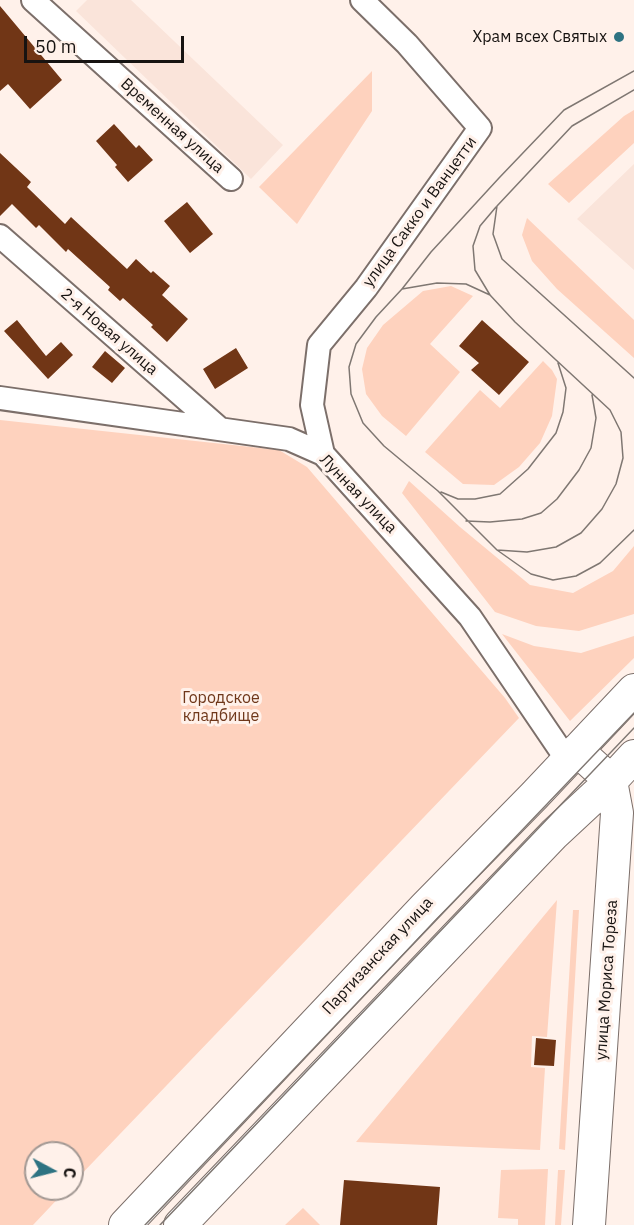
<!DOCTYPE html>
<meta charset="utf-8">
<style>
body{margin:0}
#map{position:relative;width:634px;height:1225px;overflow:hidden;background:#fff1ea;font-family:"IBM Plex Sans",sans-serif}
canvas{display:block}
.north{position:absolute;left:24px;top:1141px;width:60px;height:60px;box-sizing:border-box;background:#fff1ea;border:2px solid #a29893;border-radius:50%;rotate:97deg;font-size:16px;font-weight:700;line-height:24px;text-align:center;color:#171311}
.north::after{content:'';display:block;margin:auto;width:21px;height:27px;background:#2e7382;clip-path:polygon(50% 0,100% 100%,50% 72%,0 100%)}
.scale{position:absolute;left:24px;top:36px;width:160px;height:27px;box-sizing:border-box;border:3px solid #171311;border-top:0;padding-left:8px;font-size:18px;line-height:21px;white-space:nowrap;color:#171311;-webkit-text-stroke:4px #fff1ea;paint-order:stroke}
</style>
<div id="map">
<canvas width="634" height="1225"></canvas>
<div class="north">С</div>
<div class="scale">50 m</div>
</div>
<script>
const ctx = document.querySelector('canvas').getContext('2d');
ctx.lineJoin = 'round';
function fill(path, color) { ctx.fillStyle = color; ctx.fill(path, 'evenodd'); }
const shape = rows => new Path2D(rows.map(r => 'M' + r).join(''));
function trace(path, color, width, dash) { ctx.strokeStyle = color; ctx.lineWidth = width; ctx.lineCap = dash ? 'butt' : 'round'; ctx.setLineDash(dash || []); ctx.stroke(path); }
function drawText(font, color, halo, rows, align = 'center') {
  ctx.font = font + ' "IBM Plex Sans",sans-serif'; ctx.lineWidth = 6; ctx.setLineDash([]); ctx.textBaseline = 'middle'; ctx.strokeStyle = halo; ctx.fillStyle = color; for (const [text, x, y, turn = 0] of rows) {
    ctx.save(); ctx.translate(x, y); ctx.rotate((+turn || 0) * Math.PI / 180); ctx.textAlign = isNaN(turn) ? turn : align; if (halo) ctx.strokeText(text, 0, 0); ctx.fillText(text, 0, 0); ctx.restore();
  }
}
const built = shape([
 [87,0,131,0,283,145,251,179,76,11],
 [634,164,634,270,577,219]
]);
const green = shape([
 [372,71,372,111,297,224,259,187],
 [634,110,634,143,569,203,548,184,624,116],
 [527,218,634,320,634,358,557,289,532,261,522,235],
 [451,286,473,296,430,344,460,372,406,436,382,416,366,394,362,369,367,348,383,325,423,291],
 [543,361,552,370,557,379,552,416,540,443,519,467,494,485,463,484,425,452,480,390,500,408],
 [0,420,279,450,307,467,505,698,519,718,72,1184,72,1153,36,1153,36,1189,67,1189,33,1225,0,1225],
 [409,481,460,527,530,585,573,593,613,571,634,546,634,614,579,631,536,626,495,612,402,493],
 [502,634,534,646,581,653,634,636,634,658,570,721],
 [557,900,547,1037,532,1036,531,1067,545,1068,540,1150,356,1142],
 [573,910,579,910,565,1150,559,1149],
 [548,1169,545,1225,518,1225,518,1219,498,1218,501,1170],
 [558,1170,565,1170,561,1225,555,1225],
 [303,1208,320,1225,285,1225]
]);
const building = shape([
 [0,6,62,80,30,109,8,84,0,91],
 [114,124,136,148,139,145,153,160,128,182,115,167,117,165,96,141],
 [0,153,31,182,27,187,65,224,71,217,127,269,136,259,151,273,153,271,170,286,162,295,188,319,167,342,151,327,153,325,123,298,120,301,108,290,110,287,68,249,66,252,39,225,36,228,12,204,0,216],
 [187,202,213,234,190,253,164,221],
 [17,320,46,356,61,342,73,355,48,379,4,331],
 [482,320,529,362,499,395,471,370,479,363,459,346],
 [236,348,248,368,215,389,203,369],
 [105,351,125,368,112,383,92,367],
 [536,1038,556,1040,554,1066,534,1065],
 [344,1180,440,1187,437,1225,340,1225]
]);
const street = shape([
 [33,0,231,179],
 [0,236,219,428],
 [0,398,289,439,323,454,470,617,561,751,577,750],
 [323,454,312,405,319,345,366,288,480,128,407,44,362,0]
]);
const secondary = shape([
 [577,750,611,781,617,813,589,1225],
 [125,1225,425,907,534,796,634,690],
 [180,1225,554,834,611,781,634,756]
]);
const tram = shape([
 [634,71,564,110,499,178,431,252,402,289,376,317,356,344,349,367,351,394,363,423,384,446,438,491,497,550,531,574,553,580,576,576,600,563,634,530],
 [634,90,572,126,497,206,493,234,502,259,634,378],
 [402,289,437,283,466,284,490,295,515,322,610,410,621,432,623,458,616,484,602,509,581,533,556,547,527,552,497,550],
 [490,295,475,270,473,246,480,226,496,207],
 [441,492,458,499,475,499,500,494,528,469,556,433,563,412,566,388,558,363],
 [466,521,490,522,522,519,541,513,557,499,579,470,591,448,596,418,592,395],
 [145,1225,634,713],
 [160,1225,634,728]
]);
const markers = [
 [619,37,6,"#2e7382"]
];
const poiNames = [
 ["Храм всех Святых",607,37]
];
const streetNames = [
 ["Временная улица",172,126,42],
 ["улица Сакко и Ванцетти",420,212,-54],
 ["2-я Новая улица",109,332,41],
 ["Лунная улица",358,494,46],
 ["Партизанская улица",378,956,-47],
 ["улица Мориса Тореза",607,980,-86]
];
const parkNames = [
 ["Городское",221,698],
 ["кладбище",221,716]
];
fill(built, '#fae4da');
fill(green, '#fed2be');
fill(building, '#713616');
trace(street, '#7c6f6a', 26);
trace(secondary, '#7c6f6a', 34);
trace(street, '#fff', 22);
trace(secondary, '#fff', 32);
trace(tram, '#7f7772', 1.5);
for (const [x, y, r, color] of markers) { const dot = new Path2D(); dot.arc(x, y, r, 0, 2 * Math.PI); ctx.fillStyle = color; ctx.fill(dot); trace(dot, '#fff1ea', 2); }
drawText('16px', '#171311', '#fff1ea', poiNames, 'right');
drawText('16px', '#171311', '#fff1ea', streetNames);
drawText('16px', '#6f371a', '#fff1ea', parkNames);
</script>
